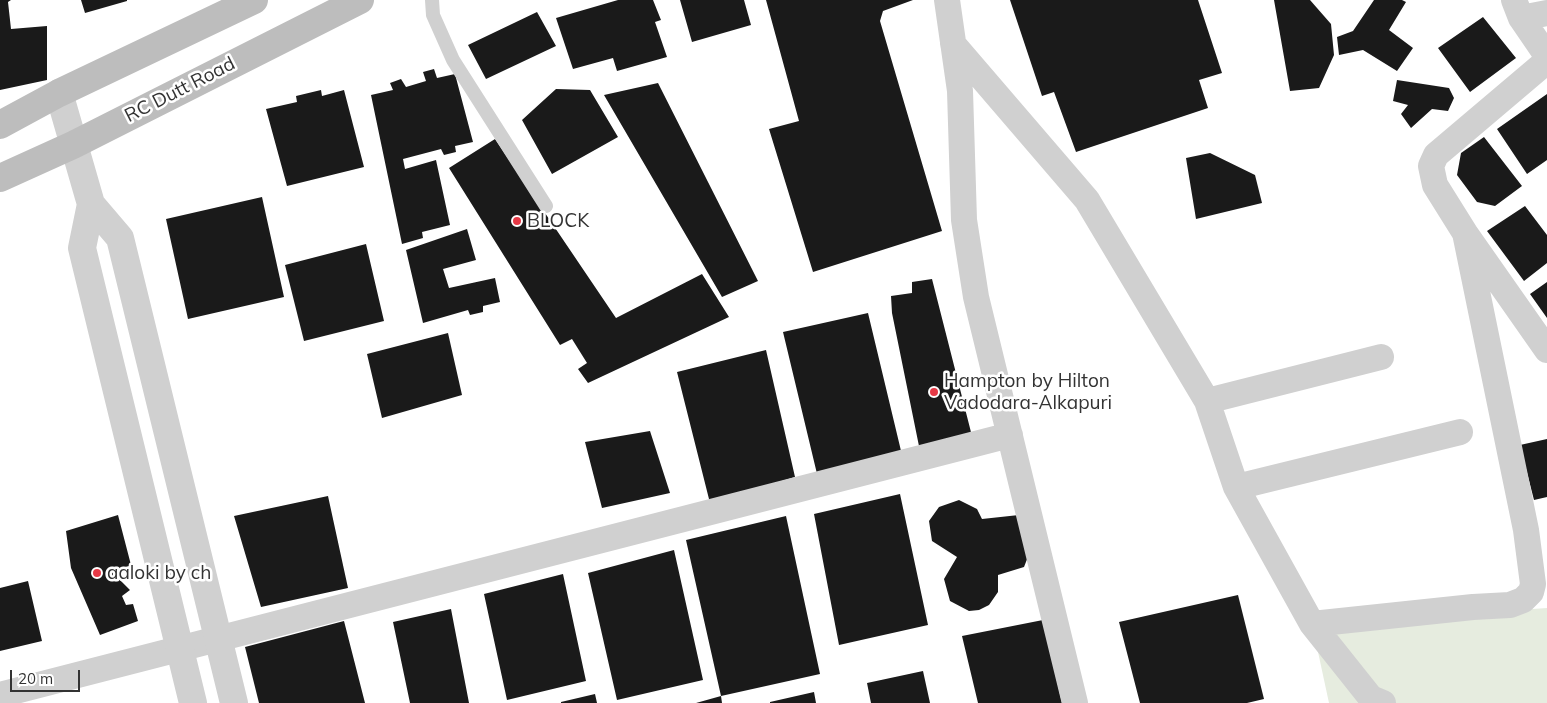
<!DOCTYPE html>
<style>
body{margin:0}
#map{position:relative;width:1547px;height:703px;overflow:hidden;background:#fff;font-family:Mulish,sans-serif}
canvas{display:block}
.scale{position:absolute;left:10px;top:670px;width:70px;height:22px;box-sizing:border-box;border:2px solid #333;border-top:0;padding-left:6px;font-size:15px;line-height:18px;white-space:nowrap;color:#333;-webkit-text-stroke:4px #fff;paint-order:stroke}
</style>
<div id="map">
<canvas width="1547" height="703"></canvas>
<div class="scale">20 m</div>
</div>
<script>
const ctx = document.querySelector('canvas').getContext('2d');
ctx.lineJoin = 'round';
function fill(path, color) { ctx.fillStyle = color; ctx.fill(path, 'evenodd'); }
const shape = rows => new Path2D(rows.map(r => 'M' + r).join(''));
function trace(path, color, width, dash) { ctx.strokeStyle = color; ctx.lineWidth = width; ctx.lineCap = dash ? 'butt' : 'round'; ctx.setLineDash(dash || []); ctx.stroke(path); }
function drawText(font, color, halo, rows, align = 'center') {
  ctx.font = font + ' Mulish,sans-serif'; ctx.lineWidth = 5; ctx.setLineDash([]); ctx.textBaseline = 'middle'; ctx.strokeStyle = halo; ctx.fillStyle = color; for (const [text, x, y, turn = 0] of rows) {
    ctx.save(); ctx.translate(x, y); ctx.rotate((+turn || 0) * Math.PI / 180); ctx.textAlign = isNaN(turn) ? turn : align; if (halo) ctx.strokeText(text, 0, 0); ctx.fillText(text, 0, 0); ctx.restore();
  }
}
const green = shape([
 [1547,608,1547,703,1329,703,1312,624]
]);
const building = shape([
 [0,0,11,0,8,2,11,29,47,26,47,80,0,90],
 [81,0,127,0,127,1,85,13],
 [618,0,653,0,661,20,655,22,667,57,617,71,613,58,573,69,556,18],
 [680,0,744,0,751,25,692,42],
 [766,0,913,0,883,11,880,21,942,231,813,272,769,129,799,121],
 [1010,0,1198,0,1222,73,1199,80,1208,108,1076,152,1054,92,1042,96],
 [1274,0,1310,0,1331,24,1334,55,1319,88,1290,91],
 [1374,0,1402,0,1406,2,1389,30,1413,48,1397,71,1363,50,1339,55,1337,37,1353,31],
 [537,12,556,46,486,79,468,45],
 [1483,17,1516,58,1470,92,1438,48],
 [434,69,437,78,455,74,473,142,455,146,456,152,444,155,441,149,403,159,405,169,436,160,450,225,422,232,423,238,402,244,371,95,393,90,390,83,401,79,406,87,426,81,423,72],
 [1397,80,1449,88,1454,98,1448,111,1432,109,1411,128,1401,114,1408,105,1393,101],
 [658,83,758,281,722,297,604,95],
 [556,89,590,90,618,137,552,174,522,120],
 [321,90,322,96,344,90,364,167,287,186,266,109,297,102,296,96],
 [1547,94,1547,160,1527,174,1497,129],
 [1484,137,1522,186,1495,206,1477,202,1457,175,1461,153],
 [495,139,616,318,702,274,729,317,588,383,578,369,587,363,572,339,560,345,449,168],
 [1210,153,1255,175,1262,203,1196,219,1186,158],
 [262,197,284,297,188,319,166,219],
 [1525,206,1547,235,1547,263,1524,281,1487,231],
 [467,229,476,260,443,269,449,288,495,278,500,302,483,306,483,312,470,315,468,310,423,323,406,250],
 [366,244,384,321,304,341,285,265],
 [932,279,973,440,921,456,892,313,891,296,912,293,912,282],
 [1547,282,1547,318,1530,294],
 [868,313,902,455,818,478,783,332],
 [448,333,462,395,382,418,367,354],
 [766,350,795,477,710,503,677,372],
 [650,431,670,493,602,508,585,442],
 [1547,439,1547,497,1534,500,1520,445],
 [900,494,928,625,839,645,814,514],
 [328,496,348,588,261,607,234,516],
 [959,500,977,509,982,519,1019,515,1031,549,1024,567,998,575,998,592,989,605,979,610,969,611,950,601,944,579,957,557,932,541,929,521,939,507],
 [118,515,131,565,122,570,117,577,130,590,122,596,126,605,133,604,138,621,100,635,71,568,66,531],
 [786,516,820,674,721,696,722,703,696,703,721,696,686,540],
 [674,550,703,680,617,700,588,573],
 [563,574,586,681,507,700,484,594],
 [28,581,42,641,0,651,0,588],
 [1238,595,1264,699,1247,703,1140,703,1119,622],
 [451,609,469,703,410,703,393,622],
 [1043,620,1062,703,978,703,962,636],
 [344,621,365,703,259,703,245,647],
 [923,671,930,703,871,703,867,683],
 [814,692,816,703,770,703,770,702],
 [595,694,597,703,561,703,561,702]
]);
const service = shape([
 [432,0,433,15,453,60,546,206]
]);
const minor = shape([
 [947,0,960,91,964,220,976,297,1075,703],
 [1514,0,1521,18,1547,56],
 [1521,18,1547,13],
 [953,44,1087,200,1207,401,1236,487,1312,624,1371,698,1383,703],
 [1547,61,1436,155,1431,166,1435,185,1465,233,1547,350],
 [1207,401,1381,357],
 [1236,487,1460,432],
 [1312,624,1473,607,1510,605,1523,600,1531,592,1533,584,1526,530,1465,233],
 [0,695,1010,435]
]);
const tertiary = shape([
 [59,93,91,204,120,238,234,703],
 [91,204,82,248,193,703]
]);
const secondary = shape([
 [0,125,59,93,254,0],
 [0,178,73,145,360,0]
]);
const markers = [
 [517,221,5,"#e63946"],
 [934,392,5,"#e63946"],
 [97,573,5,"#e63946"]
];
const streetNames = [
 ["RC Dutt Road",180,90,-27]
];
const poiNames = [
 ["BLOCK",527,221],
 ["Hampton by Hilton",944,381],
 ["Vadodara-Alkapuri",944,403],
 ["aaloki by ch",107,573]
];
fill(green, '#e6ecdf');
fill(building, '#1a1a1a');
trace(service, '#d0d0d0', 14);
trace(minor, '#d0d0d0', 26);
trace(tertiary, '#d0d0d0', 28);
trace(secondary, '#bdbdbd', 28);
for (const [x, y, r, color] of markers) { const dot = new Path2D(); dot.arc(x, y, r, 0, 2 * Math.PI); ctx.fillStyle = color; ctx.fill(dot); trace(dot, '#fff', 2); }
drawText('19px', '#333', '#fff', streetNames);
drawText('19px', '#333', '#fff', poiNames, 'left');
</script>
